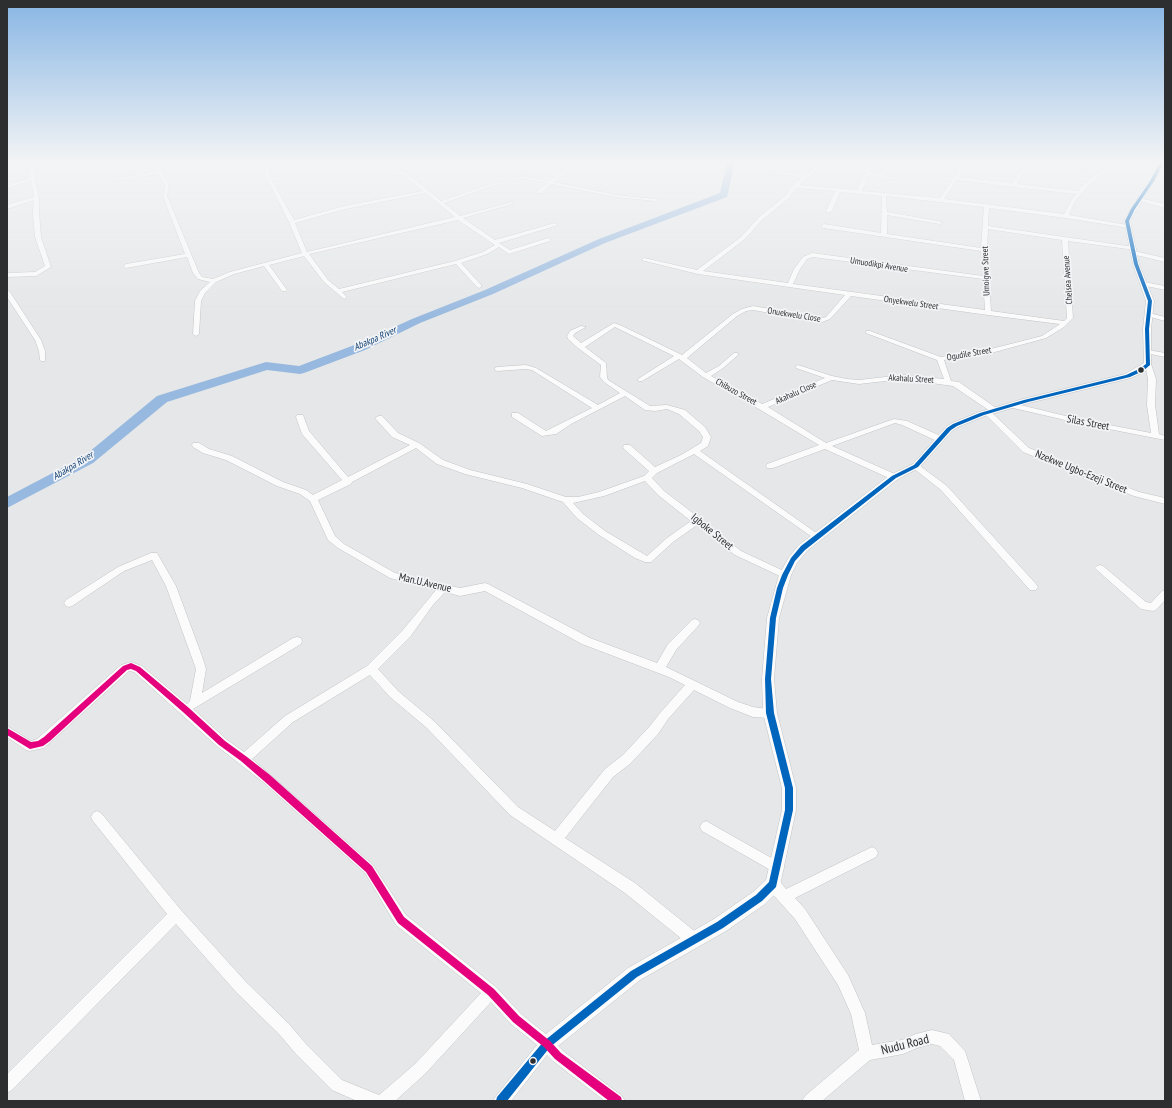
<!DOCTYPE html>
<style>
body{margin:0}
#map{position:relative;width:1172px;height:1108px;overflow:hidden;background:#e5e7e9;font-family:"PT Sans Narrow",sans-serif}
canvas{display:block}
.frame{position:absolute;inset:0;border:8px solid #2d2e2f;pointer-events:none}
</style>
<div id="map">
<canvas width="1172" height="1108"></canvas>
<div class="frame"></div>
</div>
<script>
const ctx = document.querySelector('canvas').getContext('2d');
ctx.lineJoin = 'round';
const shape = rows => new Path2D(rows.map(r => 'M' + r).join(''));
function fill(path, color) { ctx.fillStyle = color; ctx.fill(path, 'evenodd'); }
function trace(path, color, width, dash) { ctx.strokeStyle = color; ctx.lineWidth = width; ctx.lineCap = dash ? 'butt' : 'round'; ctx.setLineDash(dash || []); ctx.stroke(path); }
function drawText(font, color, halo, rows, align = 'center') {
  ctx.font = font + ' "PT Sans Narrow",sans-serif'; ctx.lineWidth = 3.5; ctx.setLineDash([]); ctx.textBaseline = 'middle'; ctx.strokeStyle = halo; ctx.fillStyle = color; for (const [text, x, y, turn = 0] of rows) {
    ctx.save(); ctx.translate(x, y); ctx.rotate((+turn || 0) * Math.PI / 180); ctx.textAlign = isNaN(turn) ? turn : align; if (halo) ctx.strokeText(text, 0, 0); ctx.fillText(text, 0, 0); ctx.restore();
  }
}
const river = shape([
 [727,162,735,162,727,197,605,243,493,294,420,323,365,350,304,373,300,374,267,370,167,402,93,463,7,508,7,497,83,457,157,396,266,362,299,366,357,344,412,319,485,290,599,239,720,193,727,162]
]);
const minor = shape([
 [24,162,30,162,32,165,39,198,39,213,41,237,51,267,36,276,7,277,7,273,35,272,45,266,35,237,33,213,34,200,7,209,7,205,34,197,31,181,7,188,7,185,30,178,27,165,7,170,7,168,24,162],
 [153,162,157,162,169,185,167,196,199,273,202,277,213,279,230,272,302,253,289,222,264,173,265,166,243,163,241,162,266,164,275,162,269,166,268,173,294,220,344,206,423,191,403,175,358,162,364,162,407,173,441,201,500,181,500,183,444,203,460,216,512,202,512,204,463,218,495,240,555,223,558,225,499,243,510,250,548,238,551,240,550,241,509,254,499,247,487,254,461,263,481,285,481,287,479,288,477,287,456,264,342,292,347,297,344,299,324,282,304,256,269,265,287,290,286,291,282,291,264,266,234,274,216,282,205,293,201,301,199,334,196,336,193,334,195,301,200,291,210,282,198,279,193,273,187,257,126,268,123,266,126,264,185,254,163,196,165,185,159,174,107,182,105,181,158,171,153,162],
 [426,193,455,217,307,252,295,223,345,209,426,193],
 [458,220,495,245,483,252,455,261,339,289,328,280,309,254,458,220],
 [475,162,480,162,462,172,458,171,475,162],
 [545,162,554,162,573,166,554,182,616,195,655,199,657,200,655,201,616,197,551,184,541,193,537,193,537,191,547,183,520,178,520,176,549,181,567,167,545,162],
 [748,162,783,164,780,170,804,176,821,162,826,162,799,185,857,190,870,162,874,162,870,172,900,179,898,180,869,175,862,191,940,198,959,169,912,163,910,162,960,167,963,162,967,162,959,177,1013,183,1017,174,1032,162,1036,162,1021,176,1017,184,1078,191,1084,184,1098,173,1066,162,1072,162,1101,171,1113,162,1118,162,1088,186,1075,201,1069,215,1127,225,1129,226,1129,228,1066,218,989,208,988,226,1134,247,1136,248,1136,250,1068,241,1073,318,1064,327,1046,338,991,353,944,360,951,381,959,382,996,408,996,412,991,412,1029,448,1139,492,1165,498,1165,504,1134,496,1023,452,984,413,985,411,990,411,953,386,903,379,859,384,832,380,768,407,826,443,894,419,907,421,943,437,944,439,943,441,937,441,902,425,895,423,832,446,897,475,898,477,897,479,891,479,825,449,773,468,767,468,766,466,767,464,819,445,759,409,703,377,679,359,642,381,638,381,638,379,674,356,615,327,585,347,606,363,607,377,608,380,650,406,667,405,685,410,705,427,711,437,708,446,700,451,822,537,821,539,815,539,694,454,657,473,652,478,664,491,698,517,701,518,702,520,741,551,788,573,790,575,788,577,782,577,735,555,697,525,673,542,651,562,645,562,635,558,599,535,577,518,563,502,522,488,465,474,437,464,416,448,352,482,351,484,318,500,335,536,344,544,395,573,460,588,485,583,488,584,590,638,657,663,668,644,692,620,695,619,698,620,700,623,698,626,676,650,666,667,738,702,753,707,774,710,775,713,774,716,770,718,753,717,730,708,694,690,668,719,658,734,631,763,613,777,565,838,635,883,698,934,700,939,698,944,693,946,688,944,625,893,510,815,427,728,390,697,370,675,293,722,252,759,373,865,406,915,496,987,521,1014,552,1039,563,1051,622,1096,625,1101,605,1101,553,1061,547,1055,511,1101,493,1101,496,1096,537,1045,511,1024,491,1002,425,1074,395,1101,357,1101,332,1090,296,1054,279,1034,236,992,176,924,12,1090,7,1093,7,1074,167,914,93,821,91,817,93,813,97,811,101,813,181,910,246,982,289,1024,306,1044,342,1080,379,1095,415,1064,481,993,396,925,365,873,263,782,218,747,134,672,129,671,44,748,30,751,26,750,7,737,7,726,31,741,37,739,121,665,131,662,142,666,187,704,190,701,196,669,166,586,152,560,124,571,72,606,69,607,66,606,64,603,66,600,118,567,151,553,157,553,176,586,203,659,206,669,202,693,293,638,297,637,301,638,302,641,301,644,193,709,226,739,244,752,285,716,367,666,402,631,436,590,390,578,338,548,328,540,310,501,300,494,277,486,226,460,203,453,193,447,192,445,193,443,199,443,209,449,232,456,283,482,306,490,313,495,342,480,302,434,296,417,297,415,303,415,309,431,348,477,410,445,392,437,375,418,379,416,382,416,398,433,419,443,443,460,470,470,527,484,566,497,578,497,599,492,644,476,649,471,624,449,623,447,624,445,630,445,655,467,681,455,701,443,703,437,699,431,679,414,667,409,655,411,645,410,625,396,571,424,556,434,542,436,512,417,512,413,518,413,546,431,592,408,532,370,526,369,497,371,494,369,497,367,526,365,536,368,598,405,620,393,604,382,600,377,601,365,578,348,568,339,567,336,570,331,581,326,586,327,575,333,573,336,581,343,614,323,622,326,682,355,733,314,742,309,753,306,822,318,826,317,845,295,698,274,641,260,644,258,697,270,741,237,758,218,785,196,793,185,801,178,775,172,778,166,750,163,748,162],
 [957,180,1014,187,1076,194,1071,201,1064,214,944,199,957,180],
 [796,188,835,191,826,211,829,213,832,211,840,192,882,196,881,233,824,224,821,226,824,228,981,251,983,276,812,253,803,257,794,269,788,283,703,271,745,239,762,220,789,198,796,188],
 [886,196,984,207,981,248,887,234,887,215,940,224,943,222,887,212,886,196],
 [988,229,1062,240,1067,318,1064,321,991,311,987,250,988,229],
 [813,257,983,279,985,310,793,284,800,269,807,259,813,257],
 [851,296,988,315,1060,324,1042,336,991,349,941,357,870,331,866,331,866,333,937,360,944,379,903,375,859,380,847,379,832,376,798,365,795,367,796,368,825,378,762,404,711,376,723,368,738,355,738,353,734,353,719,366,706,373,687,358,737,316,746,311,753,310,822,322,830,319,851,296],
 [645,481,658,495,691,521,667,538,647,556,605,531,583,514,573,503,604,496,645,481],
 [485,591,582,644,669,677,685,685,660,713,650,726,623,755,605,769,555,831,518,807,435,722,398,691,378,669,410,637,433,605,445,592,460,596,485,591],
 [1145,162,1155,162,1163,164,1161,165,1145,162],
 [1139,198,1165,204,1165,208,1137,200,1137,199,1139,198],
 [1134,251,1165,258,1165,262,1132,254,1132,252,1134,251],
 [1144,282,1165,286,1165,290,1142,285,1141,284,1144,282],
 [7,290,10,292,41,340,45,351,45,361,41,361,40,360,39,351,35,340,7,297,7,290],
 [1149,313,1165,317,1165,321,1147,316,1146,315,1149,313],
 [1148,350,1165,353,1165,357,1146,353,1146,351,1148,350],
 [1148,362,1151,364,1156,379,1155,405,1159,434,1165,436,1165,440,1078,423,1009,407,1008,405,1012,403,1078,419,1151,433,1147,405,1148,379,1145,364,1148,362],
 [916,463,947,486,1036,584,1038,587,1036,590,1030,590,941,490,913,468,912,466,916,463],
 [1100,565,1103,566,1146,602,1151,603,1162,591,1165,590,1165,600,1156,610,1153,611,1141,609,1097,570,1095,568,1097,566,1100,565],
 [706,821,782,864,784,868,782,872,778,874,774,872,702,831,700,827,702,823,706,821],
 [872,847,876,849,878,853,876,857,795,898,805,909,848,975,865,1013,872,1045,902,1040,916,1034,932,1030,949,1034,965,1051,981,1101,965,1101,954,1060,940,1046,932,1044,917,1048,903,1054,870,1060,822,1101,802,1101,805,1096,859,1050,851,1014,838,985,795,919,768,889,767,884,768,879,773,878,778,879,786,889,872,847]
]);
const major = shape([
 [1159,162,1165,162,1130,221,1139,264,1154,301,1151,329,1151,366,1144,372,1131,378,1029,403,985,416,958,427,952,431,919,468,898,479,807,551,797,563,791,575,779,618,774,679,777,713,796,788,796,810,779,890,765,904,726,931,640,980,553,1050,547,1053,541,1050,538,1044,541,1038,628,968,714,919,753,892,766,880,782,810,782,788,763,713,762,679,767,618,779,575,789,557,799,545,890,475,913,464,946,427,952,423,979,412,1023,399,1125,374,1144,363,1143,329,1146,301,1133,264,1124,221,1159,162]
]);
const bus1 = shape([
 [1160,162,1164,162,1154,181,1135,209,1129,221,1138,264,1152,301,1149,329,1150,365,1143,371,1130,377,1028,402,984,415,957,426,951,430,918,467,896,478,805,550,795,561,788,575,783,588,776,618,771,679,774,713,793,788,793,810,776,887,762,901,723,928,637,977,550,1047,507,1101,496,1101,497,1097,544,1041,631,971,717,922,756,895,769,882,785,810,785,788,766,713,765,679,770,618,777,588,782,575,791,558,801,546,892,476,914,465,947,428,953,424,980,413,1024,400,1126,375,1139,369,1146,364,1145,329,1148,301,1134,264,1125,221,1131,209,1150,181,1160,162]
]);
const bus2 = shape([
 [131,663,140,667,189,708,225,741,247,757,270,775,372,866,404,917,494,989,519,1016,550,1041,561,1053,621,1097,622,1101,609,1101,555,1059,544,1047,513,1022,488,995,398,923,366,872,264,781,241,761,219,745,183,712,136,671,131,669,127,670,50,741,43,746,30,749,7,735,7,728,31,742,38,741,44,737,123,666,131,663]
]);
const markers = [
 [1141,370,3.5,"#2d2e2f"],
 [533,1061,3.5,"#2d2e2f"]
];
const farStreetnames = [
 ["Umuodikpi Avenue",879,265,9],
 ["Umoigwe Street",986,271,-92],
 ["Chelsea Avenue",1068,280,-94],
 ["Onyekwelu Street",911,303,8],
 ["Onuekwelu Close",794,315,9],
 ["Ogudile Street",969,354,-10],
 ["Akahalu Street",911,379,3],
 ["Chibuzo Street",736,392,29],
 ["Akahalu Close",796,393,-24]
];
const farWaternames = [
 ["Abakpa River",375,339,-24],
 ["Abakpa River",73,466,-31]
];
const streetNames = [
 ["Silas Street",1088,423,11],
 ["Nzekwe Ugbo-Ezeji Street",1081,472,22],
 ["Igboke Street",712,532,39],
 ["Man.U.Avenue",425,583,13]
];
const nearStreetnames = [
 ["Nudu Road",905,1045,-14]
];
fill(river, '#98b9df');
trace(minor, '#c2c3c4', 1);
trace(major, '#c2c3c4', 1);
fill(minor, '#fbfbfc');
fill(major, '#fbfbfc');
fill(bus1, '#0065bd');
fill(bus2, '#e5007d');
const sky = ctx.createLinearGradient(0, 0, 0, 317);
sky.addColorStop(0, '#88b6e4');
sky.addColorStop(0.51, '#f3f4f5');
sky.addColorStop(1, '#f3f4f500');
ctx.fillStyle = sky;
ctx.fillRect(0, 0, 1172, 317);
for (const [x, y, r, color] of markers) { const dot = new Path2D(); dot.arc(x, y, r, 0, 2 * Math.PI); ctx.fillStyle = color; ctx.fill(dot); trace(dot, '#f2f4f7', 1.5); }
drawText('9px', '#2d2e2f', '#f2f4f7', farStreetnames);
drawText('italic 10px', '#134173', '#f2f4f7', farWaternames);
drawText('11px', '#2d2e2f', '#f2f4f7', streetNames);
drawText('13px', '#2d2e2f', '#f2f4f7', nearStreetnames);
</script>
